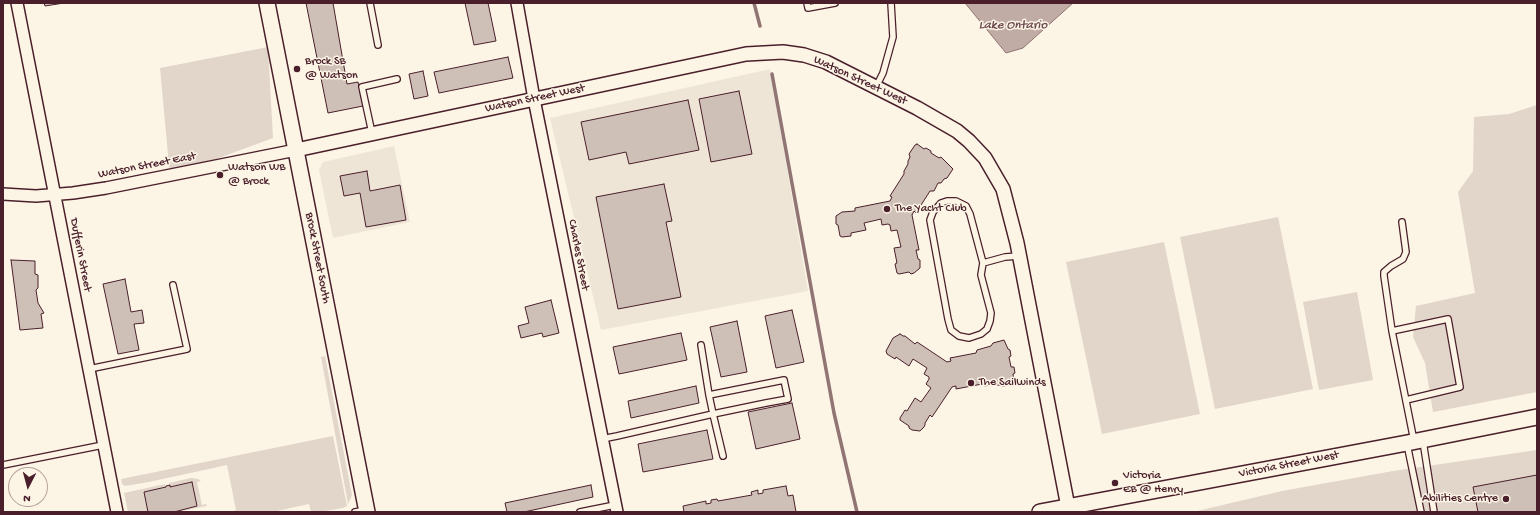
<!DOCTYPE html>
<style>
body{margin:0}
#map{position:relative;width:1540px;height:515px;overflow:hidden;background:#fcf5e5;font-family:"Gochi Hand",sans-serif}
canvas{display:block}
.frame{position:absolute;inset:0;border:4px solid #4a1f2b;pointer-events:none}
.north{position:absolute;left:8px;top:467px;width:40px;height:40px;box-sizing:border-box;background:#fcf5e5;border:1px solid #b59f9b;border-radius:50%;rotate:186deg;font-size:11px;font-weight:700;line-height:16px;text-align:center;color:#4a1f2b}
.north::after{content:'';display:block;margin:auto;width:14px;height:18px;background:#4a1f2b;clip-path:polygon(50% 0,100% 100%,50% 72%,0 100%)}
</style>
<div id="map">
<canvas width="1540" height="515"></canvas>
<div class="frame"></div>
<div class="north">N</div>
</div>
<script>
const ctx = document.querySelector('canvas').getContext('2d');
ctx.lineJoin = 'round';
function fill(path, color) { ctx.fillStyle = color; ctx.fill(path, 'evenodd'); }
const shape = rows => new Path2D(rows.map(r => 'M' + r).join(''));
function trace(path, color, width, dash) { ctx.strokeStyle = color; ctx.lineWidth = width; ctx.lineCap = dash ? 'butt' : 'round'; ctx.setLineDash(dash || []); ctx.stroke(path); }
function drawText(font, color, halo, rows, align = 'center') {
  ctx.font = font + ' "Gochi Hand",sans-serif'; ctx.lineWidth = 3; ctx.setLineDash([]); ctx.textBaseline = 'middle'; ctx.strokeStyle = halo; ctx.fillStyle = color; for (const [text, x, y, turn = 0] of rows) {
    ctx.save(); ctx.translate(x, y); ctx.rotate((+turn || 0) * Math.PI / 180); ctx.textAlign = isNaN(turn) ? turn : align; if (halo) ctx.strokeText(text, 0, 0); ctx.fillText(text, 0, 0); ctx.restore();
  }
}
const built = shape([
 [770,69,808,291,601,330,550,118],
 [394,146,410,222,333,238,319,170,323,162]
]);
const green = shape([
 [268,47,273,138,170,176,160,68],
 [1537,105,1537,392,1433,412,1425,363,1413,337,1416,306,1475,293,1458,192,1473,171,1474,117,1509,114],
 [1278,217,1313,389,1215,409,1180,237],
 [1164,242,1200,414,1102,434,1066,262],
 [1357,292,1373,380,1319,390,1303,302],
 [325,356,352,495,348,504,321,357],
 [333,436,347,506,343,508,319,512,311,512,309,504,272,512,230,512,236,510,227,465,149,482,125,486,122,484,121,479],
 [1537,450,1537,512,1193,512,1282,491,1393,471],
 [191,478,198,479,201,481,197,482,202,505,206,504,207,506,176,512,192,482,170,487,169,483],
 [165,484,166,487,148,512,128,512,124,493]
]);
const water = shape([
 [965,3,1073,3,1023,48,1006,53,965,3]
]);
const stream = shape([
 [754,3,760,26],
 [772,74,834,413,857,512]
]);
const building = shape([
 [44,3,64,3,45,6,44,3],
 [306,3,333,3,347,84,358,82,363,106,328,113,306,3],
 [465,3,488,3,496,41,474,45,465,3],
 [508,57,513,78,439,93,434,72,508,57],
 [423,71,428,96,414,99,409,74,423,71],
 [739,91,752,154,711,162,699,99,739,91],
 [688,100,699,150,629,164,626,152,589,160,581,122,688,100],
 [917,144,924,149,926,148,931,151,931,153,939,158,941,157,953,169,947,178,944,179,941,183,938,183,934,191,930,191,916,213,914,211,912,215,919,250,916,250,918,259,920,260,920,268,914,273,911,274,909,272,899,274,897,273,895,264,897,263,894,248,901,247,897,230,891,231,890,225,888,224,882,225,881,219,864,223,866,230,851,233,851,236,842,237,840,236,838,225,836,224,836,216,842,212,855,211,855,208,890,201,892,197,890,196,904,174,904,171,908,164,908,161,910,157,909,154,915,145,917,144],
 [367,171,370,191,400,185,406,220,366,227,360,193,344,196,340,176,367,171],
 [664,184,672,221,666,222,681,297,618,309,596,197,664,184],
 [11,260,35,261,35,274,38,275,38,288,36,290,38,303,44,313,41,314,43,328,20,330,11,260],
 [125,279,131,312,142,310,144,323,134,324,139,350,118,354,103,284,125,279],
 [551,300,559,333,543,337,542,333,521,338,518,326,529,323,525,307,551,300],
 [792,310,804,362,776,368,765,316,792,310],
 [737,321,747,372,721,377,710,327,737,321],
 [681,333,687,360,619,374,613,347,681,333],
 [900,334,903,336,905,336,915,344,917,342,947,362,951,361,950,358,976,353,977,350,991,346,993,343,1004,340,1008,349,1010,350,1011,356,1009,357,1011,367,1014,367,1015,373,1013,374,1014,383,1014,384,1003,386,993,384,985,386,982,384,956,389,956,386,952,387,932,417,930,415,925,423,925,425,924,427,920,431,912,430,909,428,909,426,900,420,900,418,905,410,907,411,915,398,921,402,931,388,926,384,929,379,929,377,924,374,927,368,913,359,909,366,896,357,895,359,887,354,886,351,893,338,900,334],
 [696,386,699,403,631,418,628,401,696,386],
 [792,403,800,439,756,449,748,412,792,403],
 [707,430,713,459,643,472,638,444,707,430],
 [1537,475,1537,512,1478,512,1473,487,1537,475],
 [192,482,197,506,174,512,148,512,144,492,166,487,166,486,170,485,170,487,192,482],
 [591,485,593,497,524,512,507,512,505,503,591,485],
 [786,486,788,496,793,495,796,512,684,512,683,506,706,501,706,504,711,503,711,500,717,499,718,501,752,495,751,492,758,490,758,494,763,493,763,490,786,486]
]);
const service = shape([
 [370,3,378,45],
 [807,3,808,8,835,3],
 [876,87,883,73,893,37,891,3],
 [372,133,362,87,397,79],
 [983,263,970,214,966,206,956,201,947,201,941,203,933,212,930,220,948,319,951,330,959,336,969,338,981,334,987,329,990,321,991,313,981,275,983,263,1005,257,1019,256],
 [1392,331,1384,276,1384,272,1391,266,1403,259,1406,252,1402,222],
 [701,345,709,395],
 [89,369,187,349,173,285],
 [1406,400,1460,387,1448,319,1392,331,1414,441],
 [602,439,617,436,713,414,766,403,788,399,784,380,709,395,713,414,723,456],
 [1423,441,1434,512],
 [1407,444,1421,512],
 [3,465,103,445],
 [355,512,366,510],
 [580,512,615,505]
]);
const minor = shape([
 [17,3,117,512],
 [517,3,534,99,617,512],
 [3,194,36,196,73,193,106,188,296,150]
]);
const tertiary = shape([
 [296,150,746,54,783,52,804,55,826,62,917,108,957,131,969,141,985,158,1003,189,1017,243,1068,507]
]);
const secondary = shape([
 [267,3,367,512],
 [1040,512,1407,443,1537,417]
]);
const markers = [
 [297,69,4,"#4a1f2b"],
 [220,175,4,"#4a1f2b"],
 [887,209,4,"#4a1f2b"],
 [971,383,4,"#4a1f2b"],
 [1115,483,4,"#4a1f2b"],
 [1506,499,4,"#4a1f2b"]
];
const poiNames = [
 ["Brock SB",305,62],
 ["@ Watson",305,76],
 ["Watson WB",228,168],
 ["@ Brock",228,182],
 ["The Yacht Club",895,209],
 ["The Sailwinds",979,383],
 ["Victoria",1123,476],
 ["EB @ Henry",1123,490],
 ["Abilities Centre",1498,499,"right"]
];
const streetNames = [
 ["Watson Street West",860,81,25],
 ["Watson Street West",535,99,-12],
 ["Watson Street East",147,166,-11],
 ["Dufferin Street",80,255,79],
 ["Charles Street",578,255,79],
 ["Brock Street South",317,258,79],
 ["Victoria Street West",1289,465,-11]
];
const waterNames = [
 ["Lake Ontario",1013,26]
];
fill(built, '#eee5d7');
fill(green, '#e2d5ca');
fill(water, '#c0aca5');
trace(water, '#917474', 1);
trace(stream, '#917474', 3.5);
fill(building, '#cfc0b7');
trace(building, '#4a1f2b', 1);
trace(service, '#4a1f2b', 8);
trace(minor, '#4a1f2b', 14);
trace(tertiary, '#4a1f2b', 16);
trace(secondary, '#4a1f2b', 18);
trace(service, '#fcf5e5', 5.5);
trace(minor, '#fcf5e5', 11);
trace(tertiary, '#fcf5e5', 13);
trace(secondary, '#fcf5e5', 15);
for (const [x, y, r, color] of markers) { const dot = new Path2D(); dot.arc(x, y, r, 0, 2 * Math.PI); ctx.fillStyle = color; ctx.fill(dot); trace(dot, '#fcf5e5', 1.5); }
drawText('12px', '#4a1f2b', '#fcf5e5', poiNames, 'left');
drawText('12px', '#4a1f2b', '#fcf5e5', streetNames);
drawText('italic 13px', '#6d4950', '#fcf5e5', waterNames);
</script>
